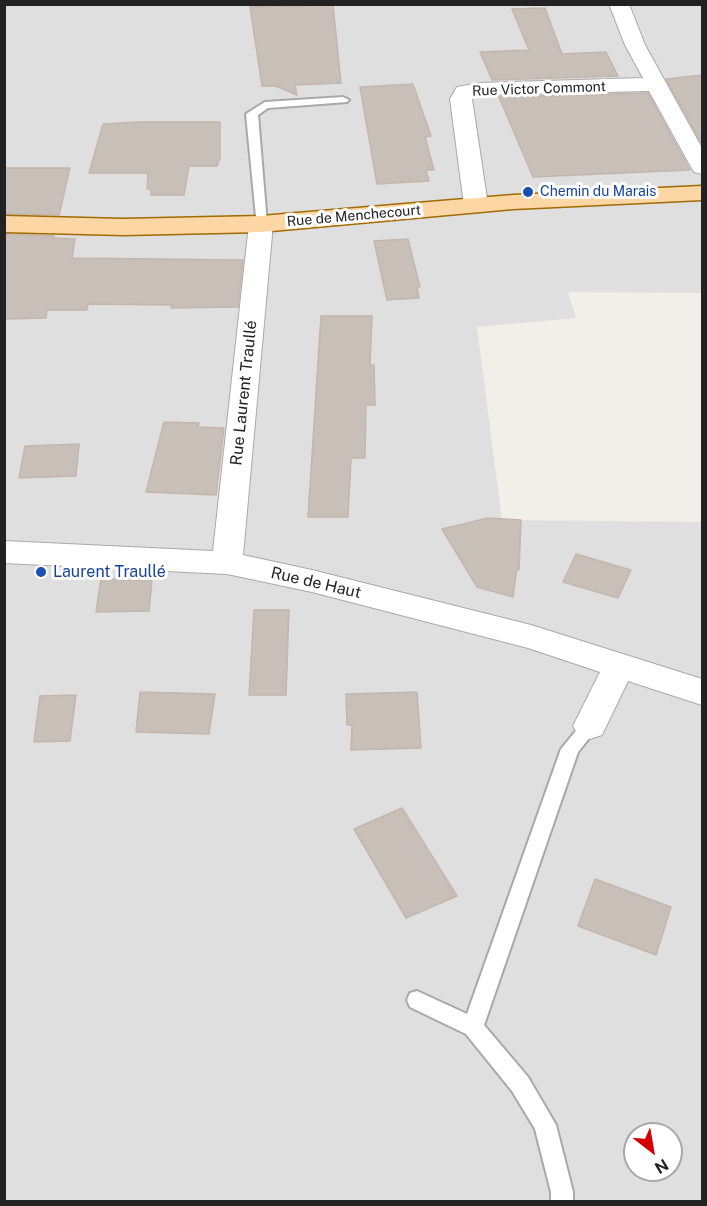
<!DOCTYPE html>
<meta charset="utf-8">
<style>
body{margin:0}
#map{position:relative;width:707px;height:1206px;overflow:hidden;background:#f2efe9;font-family:"Public Sans",sans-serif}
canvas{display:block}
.frame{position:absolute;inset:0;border:6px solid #222;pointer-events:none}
.north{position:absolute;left:623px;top:1122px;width:60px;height:60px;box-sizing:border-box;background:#fff;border:2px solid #a7a7a7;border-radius:50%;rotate:149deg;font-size:16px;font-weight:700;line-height:24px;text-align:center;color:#222}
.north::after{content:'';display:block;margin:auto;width:21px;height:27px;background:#d40000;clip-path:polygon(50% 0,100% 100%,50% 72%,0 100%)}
</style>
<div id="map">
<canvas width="707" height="1206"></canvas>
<div class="frame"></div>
<div class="north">N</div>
</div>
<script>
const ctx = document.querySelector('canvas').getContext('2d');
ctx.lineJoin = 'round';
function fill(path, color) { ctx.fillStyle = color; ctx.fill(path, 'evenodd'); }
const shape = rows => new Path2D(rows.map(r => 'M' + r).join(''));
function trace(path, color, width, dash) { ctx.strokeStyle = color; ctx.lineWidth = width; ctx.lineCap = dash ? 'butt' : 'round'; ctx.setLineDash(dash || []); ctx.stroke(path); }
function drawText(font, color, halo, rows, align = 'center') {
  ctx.font = font + ' "Public Sans",sans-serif'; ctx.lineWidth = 6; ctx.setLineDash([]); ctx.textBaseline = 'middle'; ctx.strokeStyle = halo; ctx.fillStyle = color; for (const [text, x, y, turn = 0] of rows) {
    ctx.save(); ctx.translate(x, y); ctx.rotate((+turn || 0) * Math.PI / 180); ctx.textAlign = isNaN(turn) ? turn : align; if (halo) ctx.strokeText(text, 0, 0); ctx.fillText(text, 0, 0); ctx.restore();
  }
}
const residential = shape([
 [5,5,702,5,702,293,568,292,576,318,477,327,502,520,702,522,702,1201,5,1202],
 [635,1134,671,1134,671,1170,635,1170]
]);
const building = shape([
 [333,5,341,83,295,85,297,95,276,86,262,86,250,7,333,5],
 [545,8,562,54,606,52,618,76,492,80,480,52,529,50,512,9,545,8],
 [702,75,702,144,666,79,702,75],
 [413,84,431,136,425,137,434,170,426,170,429,181,377,184,360,87,413,84],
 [648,93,690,170,533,177,499,97,648,93],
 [139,122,220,122,220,158,217,166,189,166,184,195,151,195,151,189,147,189,148,173,89,173,103,124,139,122],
 [4,168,70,168,59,215,4,214,4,168],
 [4,234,54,236,53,238,75,239,72,258,243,260,238,307,171,308,172,305,88,304,87,310,47,310,46,318,4,319,4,234],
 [408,239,420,287,417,287,419,298,387,300,374,241,408,239],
 [321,316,372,316,370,365,374,365,375,405,366,405,365,458,351,458,348,517,308,517,321,316],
 [164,422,199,423,198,427,224,428,216,495,146,492,164,422],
 [79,444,76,476,19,478,25,446,79,444],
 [488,518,521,520,519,570,517,569,513,597,477,587,442,529,488,518],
 [576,554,631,570,618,598,563,582,576,554],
 [101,579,152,580,149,611,96,612,101,579],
 [254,610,289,610,286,695,249,695,254,610],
 [140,692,215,694,209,734,136,732,140,692],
 [417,692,421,748,351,750,352,725,347,725,346,694,417,692],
 [76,695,70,741,34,742,40,696,76,695],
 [402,808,457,896,406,918,354,829,402,808],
 [595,879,671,907,656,955,578,926,595,879]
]);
const lane = shape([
 [343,97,349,100,347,102,268,108,258,115,267,224,261,228,257,227,246,114,265,102,343,97],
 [590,719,596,721,599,726,578,752,484,1025,528,1077,556,1125,573,1192,573,1202,551,1202,551,1192,535,1129,512,1091,466,1034,410,1007,407,1000,410,993,417,991,467,1014,561,749,584,721,590,719]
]);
const street = shape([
 [609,4,629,4,645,45,702,148,702,174,694,172,691,167,649,91,478,95,472,99,488,205,484,210,476,212,468,210,464,205,450,99,454,92,457,87,478,83,643,78,625,45,609,4],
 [261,217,269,219,273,224,243,555,312,570,531,625,702,679,702,705,628,681,602,735,590,739,578,735,573,726,600,672,528,648,312,592,227,574,4,563,4,541,213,551,249,224,253,219,261,217]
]);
const primary = shape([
 [702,186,702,200,513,209,261,232,123,235,4,232,4,216,123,219,261,216,513,195,702,186]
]);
const markers = [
 [528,192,6,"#1a4fb4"],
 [41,572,6,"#1a4fb4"]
];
const farStreetnames = [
 ["Rue Victor Commont",539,89,-2],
 ["Rue de Menchecourt",354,216,-5]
];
const farTransitnames = [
 ["Chemin du Marais",540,192]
];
const streetNames = [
 ["Rue Laurent Traullé",244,393,-84],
 ["Rue de Haut",316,583,13]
];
const transitNames = [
 ["Laurent Traullé",53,572]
];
fill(residential, '#e0dfdf');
fill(building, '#c7bfb8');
trace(building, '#c4b6ab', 1.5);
trace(lane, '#a9a9a9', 4);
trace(street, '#a9a9a9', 2);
trace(primary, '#a06b00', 3);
fill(lane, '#fff');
fill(street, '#fff');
fill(primary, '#fcd6a4');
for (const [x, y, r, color] of markers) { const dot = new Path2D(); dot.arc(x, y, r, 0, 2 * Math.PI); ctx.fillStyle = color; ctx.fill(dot); trace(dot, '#fff', 2); }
drawText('14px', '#222', '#fff', farStreetnames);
drawText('14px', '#164399', '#fff', farTransitnames, 'left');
drawText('16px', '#222', '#fff', streetNames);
drawText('16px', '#164399', '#fff', transitNames, 'left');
</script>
